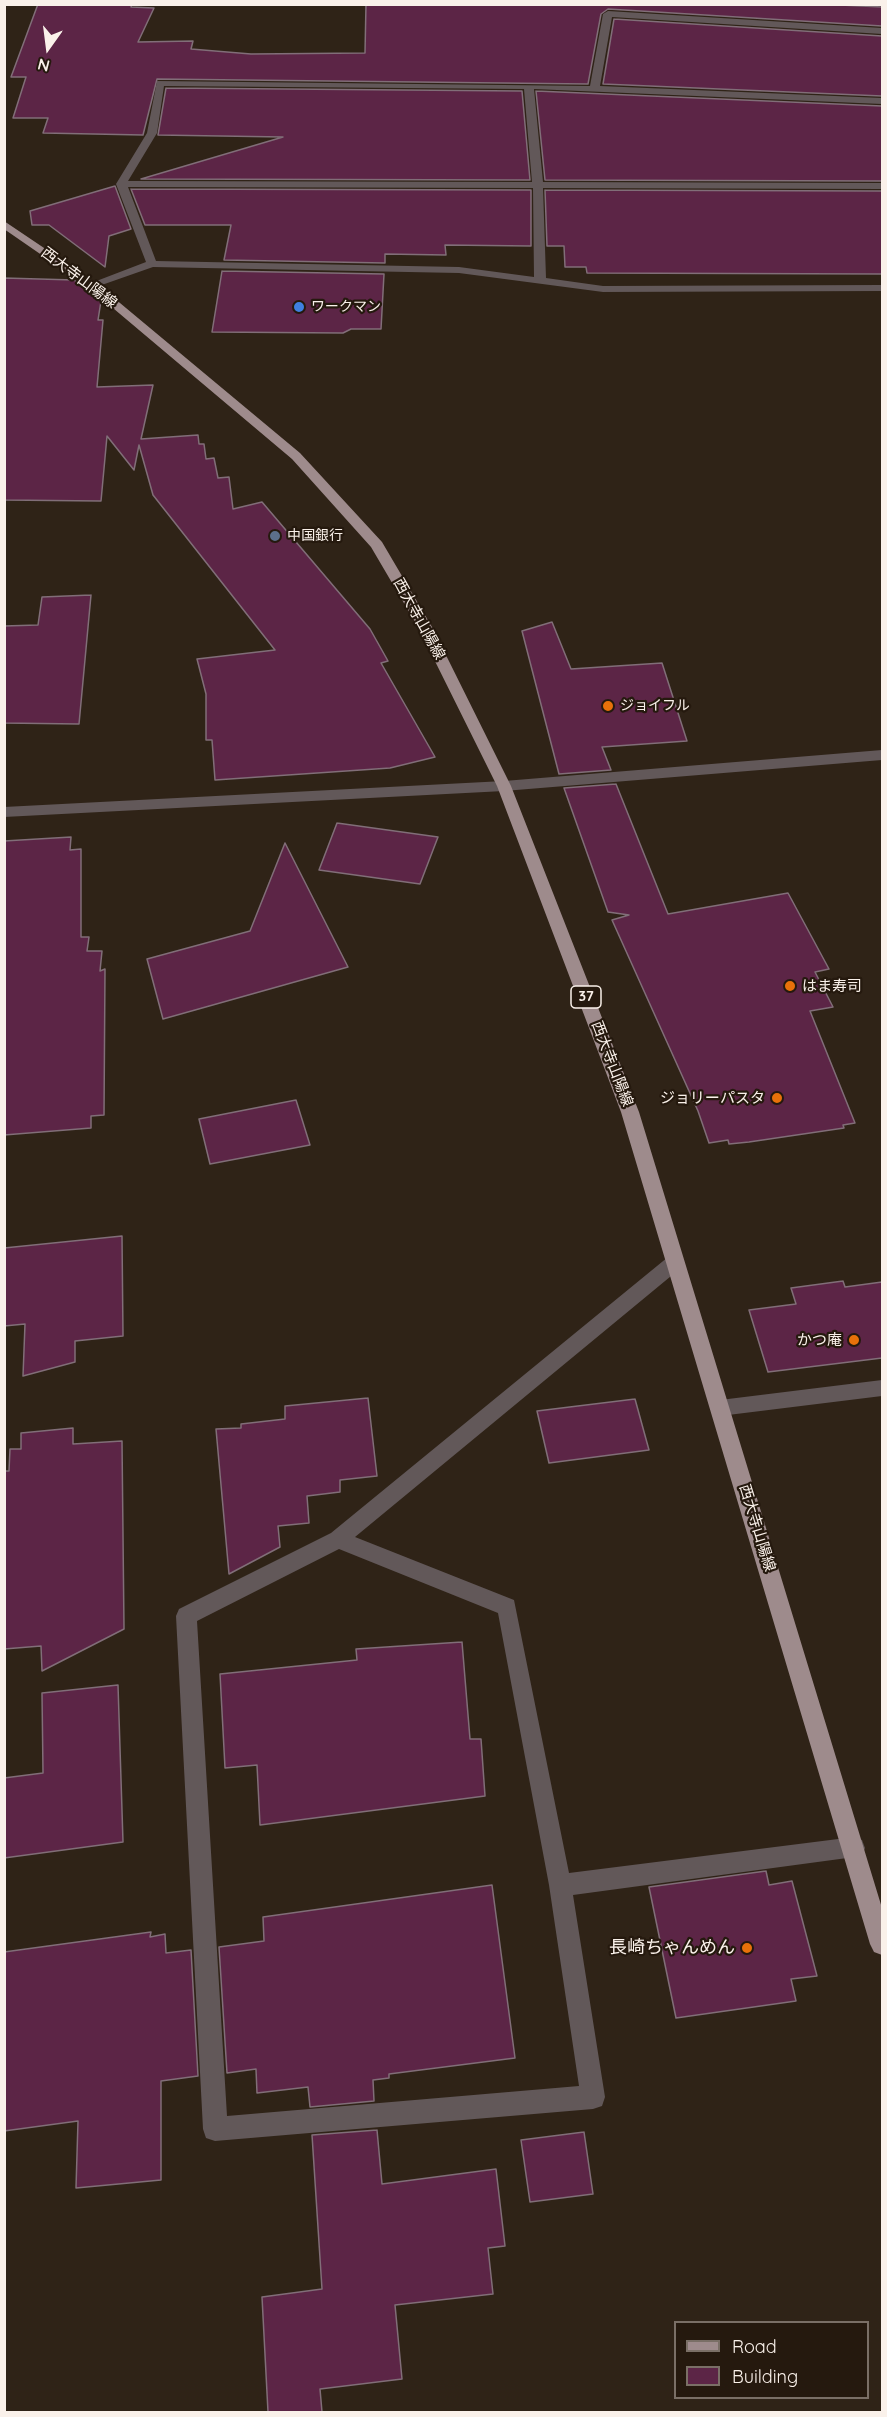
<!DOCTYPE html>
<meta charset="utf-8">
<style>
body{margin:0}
#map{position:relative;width:887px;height:2417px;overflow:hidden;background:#2f2317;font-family:Quicksand,sans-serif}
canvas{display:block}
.frame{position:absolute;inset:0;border:6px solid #faf1ea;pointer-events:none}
.legend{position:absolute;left:674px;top:2321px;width:195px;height:78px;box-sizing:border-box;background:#25190e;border:2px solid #7a6f66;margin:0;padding:8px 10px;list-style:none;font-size:18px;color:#faf1ea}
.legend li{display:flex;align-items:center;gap:12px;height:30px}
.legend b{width:30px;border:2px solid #7a6f66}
.north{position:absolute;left:18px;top:18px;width:60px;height:60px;-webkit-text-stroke:4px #25190e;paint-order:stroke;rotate:194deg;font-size:16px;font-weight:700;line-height:24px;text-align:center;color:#faf1ea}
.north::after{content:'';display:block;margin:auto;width:21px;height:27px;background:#faf1ea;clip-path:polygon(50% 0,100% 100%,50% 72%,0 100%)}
</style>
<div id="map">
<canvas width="887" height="2417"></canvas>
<div class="frame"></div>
<ul class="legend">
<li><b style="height:8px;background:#9e8b8c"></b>Road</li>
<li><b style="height:16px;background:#5c2546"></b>Building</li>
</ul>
<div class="north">N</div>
</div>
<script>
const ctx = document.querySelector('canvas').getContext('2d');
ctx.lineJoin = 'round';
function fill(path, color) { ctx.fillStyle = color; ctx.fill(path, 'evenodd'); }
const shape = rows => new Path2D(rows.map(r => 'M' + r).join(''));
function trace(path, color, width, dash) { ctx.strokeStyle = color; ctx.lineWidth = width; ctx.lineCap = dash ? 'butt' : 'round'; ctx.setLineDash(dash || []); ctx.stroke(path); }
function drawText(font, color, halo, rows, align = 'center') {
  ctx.font = font + ' Quicksand,"Noto Sans JP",sans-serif'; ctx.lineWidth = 4.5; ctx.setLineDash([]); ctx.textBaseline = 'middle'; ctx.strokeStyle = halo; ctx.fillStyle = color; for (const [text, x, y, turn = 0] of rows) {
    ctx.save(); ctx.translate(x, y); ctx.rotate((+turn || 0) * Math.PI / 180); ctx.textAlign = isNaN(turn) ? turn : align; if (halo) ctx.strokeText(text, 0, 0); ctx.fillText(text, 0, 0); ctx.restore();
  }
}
const building = shape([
 [38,4,132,4,131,7,154,8,138,42,193,41,191,49,251,54,365,53,366,4,840,5,882,7,882,26,608,9,601,14,588,84,157,79,143,135,43,133,48,118,13,118,26,77,11,77,38,4],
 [614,19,882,36,882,96,603,84,614,19],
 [166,88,522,91,530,180,141,179,283,137,158,135,166,88],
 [536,91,882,106,882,181,545,180,536,91],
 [115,186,131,229,109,236,105,267,49,225,32,225,30,211,115,186],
 [131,189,531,190,531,246,445,245,446,255,385,254,385,263,224,260,231,225,145,225,131,189],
 [545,190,882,191,882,274,587,273,586,267,565,267,564,246,547,246,545,190],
 [222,271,384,274,381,329,351,329,343,333,212,332,222,271],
 [4,278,74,280,101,301,98,320,103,320,97,387,153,385,141,439,198,435,199,444,204,444,206,459,214,458,218,478,229,477,233,509,262,502,370,629,388,661,381,663,435,757,390,768,215,780,212,740,206,740,206,694,197,659,275,650,153,495,139,445,134,470,107,436,101,501,4,500,4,278],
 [91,595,79,724,4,723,4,626,38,625,42,597,91,595],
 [552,622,571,669,662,663,687,741,602,747,611,770,559,774,522,631,552,622],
 [616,784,668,914,788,893,829,969,815,972,833,1007,810,1011,855,1123,843,1125,844,1128,749,1142,729,1144,728,1140,709,1143,698,1111,612,920,629,915,608,912,564,788,616,784],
 [337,823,438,837,420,884,319,870,337,823],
 [71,837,70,850,81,849,81,937,89,937,87,951,102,951,100,971,105,969,104,1115,91,1116,91,1128,4,1135,4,841,71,837],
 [285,843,348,967,163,1019,147,959,250,931,285,843],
 [296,1100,310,1145,210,1164,199,1119,296,1100],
 [122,1236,123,1336,75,1341,75,1362,23,1376,25,1324,4,1326,4,1248,122,1236],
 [843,1281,845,1287,882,1282,882,1358,768,1372,749,1310,796,1304,791,1288,843,1281],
 [368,1398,377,1476,340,1480,340,1492,307,1496,309,1523,278,1526,280,1547,229,1574,216,1429,241,1428,241,1424,285,1419,285,1406,368,1398],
 [635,1399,649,1450,549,1463,537,1411,635,1399],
 [73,1428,73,1444,122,1441,124,1629,42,1671,41,1646,4,1649,4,1471,9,1471,10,1449,21,1449,21,1433,73,1428],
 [462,1642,470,1739,481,1739,485,1796,260,1825,257,1765,225,1768,220,1674,357,1660,356,1649,462,1642],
 [118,1685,123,1842,4,1858,4,1778,43,1773,42,1693,118,1685],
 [766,1871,769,1885,792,1881,817,1976,791,1979,796,2001,676,2018,649,1887,766,1871],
 [492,1885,515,2058,389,2074,389,2078,373,2080,374,2101,310,2107,308,2087,257,2093,256,2069,227,2073,219,1947,264,1941,263,1917,492,1885],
 [151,1932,150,1937,165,1934,166,1953,191,1950,198,2076,161,2081,161,2180,76,2188,78,2121,4,2131,4,1952,151,1932],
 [377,2130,382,2184,496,2169,505,2246,488,2248,493,2294,395,2305,402,2379,320,2389,322,2412,268,2412,262,2297,322,2289,312,2135,377,2130],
 [584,2132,593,2194,530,2202,521,2140,584,2132]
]);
const street = shape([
 [608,11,882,28,882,34,612,17,600,86,882,98,882,104,534,89,543,182,882,183,882,189,543,188,546,278,603,286,882,285,882,291,603,292,459,273,153,267,96,287,86,285,146,262,116,184,147,133,157,81,590,86,603,14,608,11],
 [164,86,524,89,532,182,128,181,157,133,164,86],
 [128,187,533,188,534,277,459,267,156,261,128,187],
 [882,750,882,760,504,791,4,817,4,807,504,781,882,750],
 [675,1255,682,1257,684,1262,682,1267,355,1537,514,1600,569,1873,854,1837,862,1840,865,1848,862,1856,573,1895,605,2097,602,2106,593,2109,215,2141,206,2138,203,2129,176,1616,179,1609,331,1533,668,1257,675,1255],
 [339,1549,498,1613,549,1885,579,2086,227,2116,197,1621,339,1549],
 [882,1380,882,1396,720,1416,713,1414,710,1408,713,1402,720,1400,882,1380]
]);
const primary = shape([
 [4,221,96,283,300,453,382,542,432,627,511,786,639,1112,882,1908,882,1955,874,1952,870,1944,621,1112,497,786,418,627,371,547,292,459,88,287,4,229,4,221]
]);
const markers = [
 [299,307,6,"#3f7fe0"],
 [275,536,6,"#5c6f8a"],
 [608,706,6,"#e8710a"],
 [790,986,6,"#e8710a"],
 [777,1098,6,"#e8710a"],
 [854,1340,6,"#e8710a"],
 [747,1948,6,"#e8710a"]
];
const farPoinames = [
 ["ワークマン",311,307],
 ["中国銀行",287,536],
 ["ジョイフル",620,706]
];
const shields = [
 [586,997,30]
];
const shieldNames = [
 ["37",586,997]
];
const streetNames = [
 ["西大寺山陽線",79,278,37],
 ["西大寺山陽線",419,619,61],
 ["西大寺山陽線",612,1064,69],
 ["西大寺山陽線",757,1528,73]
];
const poiNames = [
 ["はま寿司",802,986,"left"],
 ["ジョリーパスタ",765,1098],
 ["かつ庵",842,1340]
];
const nearPoinames = [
 ["長崎ちゃんめん",735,1948]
];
fill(building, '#5c2546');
trace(building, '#816e78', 1.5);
fill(street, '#625859');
fill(primary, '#9e8b8c');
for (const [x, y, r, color] of markers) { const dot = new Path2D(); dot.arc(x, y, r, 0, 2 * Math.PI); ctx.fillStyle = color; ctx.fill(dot); trace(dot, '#25190e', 2); }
drawText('14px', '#faf1ea', '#25190e', farPoinames, 'left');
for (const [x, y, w] of shields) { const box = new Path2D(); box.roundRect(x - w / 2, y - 11, w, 22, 4.5); ctx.fillStyle = '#25190e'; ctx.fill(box); trace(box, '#faf1ea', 1.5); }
drawText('bold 14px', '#faf1ea', null, shieldNames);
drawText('15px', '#faf1ea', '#25190e', streetNames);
drawText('15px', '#faf1ea', '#25190e', poiNames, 'right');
drawText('18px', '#faf1ea', '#25190e', nearPoinames, 'right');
</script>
